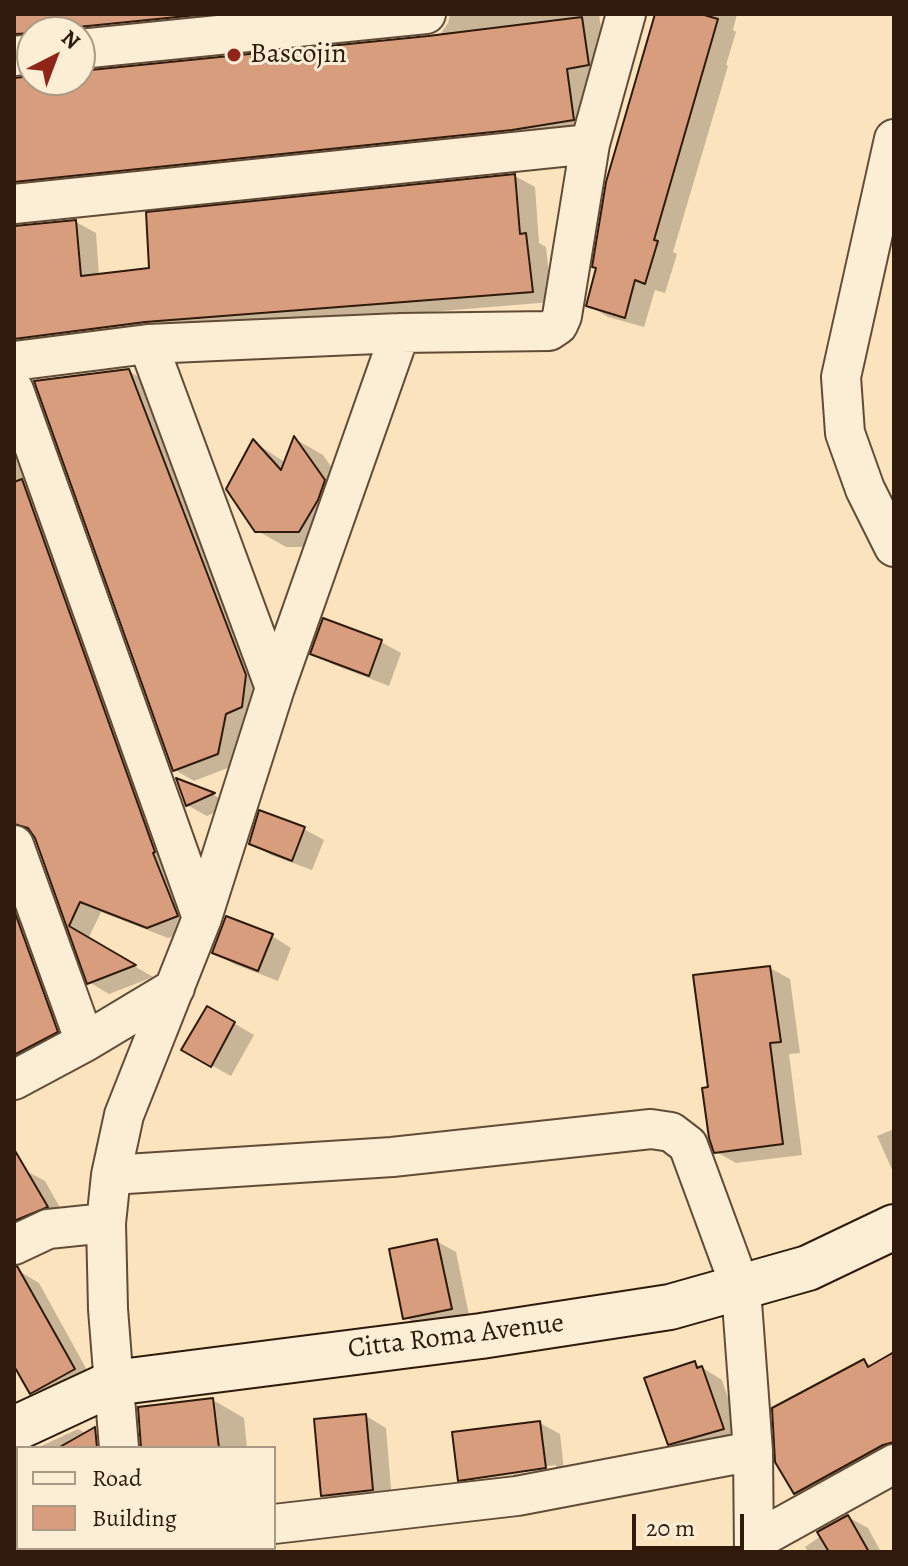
<!DOCTYPE html>
<style>
body{margin:0}
#map{position:relative;width:908px;height:1566px;overflow:hidden;background:#fbe3be;font-family:Alegreya,serif}
canvas{display:block}
.frame{position:absolute;inset:0;border:16px solid #2f1a0c;pointer-events:none}
.legend{position:absolute;left:16px;top:1446px;width:260px;height:104px;box-sizing:border-box;background:#fcedd5;border:2px solid #aa9985;margin:0;padding:10px 14px;list-style:none;font-size:24px;color:#2f1a0c}
.legend li{display:flex;align-items:center;gap:16px;height:40px}
.legend b{width:40px;border:2px solid #aa9985}
.north{position:absolute;left:16px;top:16px;width:80px;height:80px;box-sizing:border-box;background:#fcedd5;border:2px solid #aa9985;border-radius:50%;rotate:42deg;font-size:22px;font-weight:700;line-height:32px;text-align:center;color:#2f1a0c}
.north::after{content:'';display:block;margin:auto;width:28px;height:36px;background:#8f2418;clip-path:polygon(50% 0,100% 100%,50% 72%,0 100%)}
.scale{position:absolute;left:632px;top:1514px;width:112px;height:36px;box-sizing:border-box;border:4px solid #2f1a0c;border-top:0;padding-left:10px;font-size:24px;line-height:28px;white-space:nowrap;color:#2f1a0c;-webkit-text-stroke:6px #fcedd5;paint-order:stroke}
</style>
<div id="map">
<canvas width="908" height="1566"></canvas>
<div class="frame"></div>
<ul class="legend">
<li><b style="height:10px;background:#fcedd5"></b>Road</li>
<li><b style="height:22px;background:#d89d7d"></b>Building</li>
</ul>
<div class="north">N</div>
<div class="scale">20 m</div>
</div>
<script>
const ctx = document.querySelector('canvas').getContext('2d');
ctx.lineJoin = 'round';
function fill(path, color) { ctx.fillStyle = color; ctx.fill(path, 'evenodd'); }
const shape = rows => new Path2D(rows.map(r => 'M' + r).join(''));
function trace(path, color, width, dash) { ctx.strokeStyle = color; ctx.lineWidth = width; ctx.lineCap = dash ? 'butt' : 'round'; ctx.setLineDash(dash || []); ctx.stroke(path); }
function drawText(font, color, halo, rows, align = 'center') {
  ctx.font = font + ' Alegreya,serif'; ctx.lineWidth = 6; ctx.setLineDash([]); ctx.textBaseline = 'middle'; ctx.strokeStyle = halo; ctx.fillStyle = color; for (const [text, x, y, turn = 0] of rows) {
    ctx.save(); ctx.translate(x, y); ctx.rotate((+turn || 0) * Math.PI / 180); ctx.textAlign = isNaN(turn) ? turn : align; if (halo) ctx.strokeText(text, 0, 0); ctx.fillText(text, 0, 0); ctx.restore();
  }
}
const shadow = shape([
 [14,14,331,14,80,32,32,32,32,45,14,58],
 [450,14,599,14,608,76,586,80,593,131,14,206,14,77,15,80,80,80,80,70,81,73,429,38,441,33,448,23],
 [657,14,737,14,733,30,736,32,726,65,728,66,673,252,677,254,665,293,655,290,644,327,608,317,588,305],
 [515,176,535,187,539,243,546,247,552,302,148,335,14,351,14,226,76,222,96,233,99,276,151,270],
 [128,371,148,382,265,687,238,764,194,781,175,770],
 [14,414,197,928,168,938,101,912,88,939,153,977,109,994,89,982,35,834,28,834,14,848],
 [295,439,323,455,353,498,328,547,286,547,256,530,254,442,286,463],
 [324,620,381,642,401,653,389,686,332,664,313,653],
 [179,781,214,795,232,805,207,816,187,805],
 [304,829,324,840,312,870,271,855,251,843],
 [14,869,77,1043,14,1063],
 [272,936,291,948,278,981,234,964,214,953],
 [770,968,790,979,800,1053,789,1054,802,1155,736,1163,716,1152,710,1089],
 [208,1008,254,1035,231,1076,184,1050],
 [894,1129,894,1174,877,1136],
 [25,1170,45,1181,66,1218,14,1247,14,1176],
 [436,1241,456,1252,470,1320,425,1329,405,1317],
 [19,1271,39,1283,93,1381,49,1399,28,1388,14,1362,14,1274],
 [894,1354,894,1461,816,1504,796,1493,864,1361,873,1367],
 [695,1363,722,1380,742,1440,690,1455,670,1443],
 [213,1400,244,1418,247,1448,143,1448],
 [366,1416,386,1428,392,1501,343,1507,323,1495],
 [540,1423,560,1434,565,1479,479,1491,460,1479],
 [556,1465,556,1469,475,1480,475,1476],
 [78,1429,87,1434,95,1429,126,1448,37,1448],
 [18,1458,18,1548,40,1548,35,1552,14,1552,14,1461],
 [848,1517,868,1528,881,1552,808,1552,805,1547]
]);
const building = shape([
 [14,14,207,14,78,27,66,32,14,34,14,14],
 [655,14,701,14,718,19,654,240,658,241,645,284,635,280,625,318,586,306,596,268,592,267,606,182,655,14],
 [582,17,589,65,567,69,574,120,512,130,14,182,14,78,32,76,32,80,80,80,80,71,428,36,582,17],
 [515,174,520,234,526,233,533,292,145,322,14,339,14,226,76,220,81,276,149,268,146,212,515,174],
 [129,369,246,675,242,707,226,714,218,754,173,771,34,381,129,369],
 [294,436,325,480,318,500,299,532,255,532,226,489,253,439,281,470,294,436],
 [22,479,155,852,153,853,178,916,147,928,80,902,69,926,136,965,87,984,35,838,28,828,14,824,14,482,22,479],
 [323,618,382,640,369,676,310,654,323,618],
 [176,778,215,793,186,806,176,778],
 [259,810,305,827,292,861,249,844,259,810],
 [14,910,58,1032,14,1055,14,910],
 [226,916,273,934,258,971,212,953,226,916],
 [770,966,781,1042,770,1043,783,1144,714,1153,709,1138,702,1088,708,1087,693,975,770,966],
 [207,1006,235,1022,211,1067,181,1050,207,1006],
 [14,1149,48,1207,14,1221,14,1149],
 [437,1239,452,1309,403,1319,389,1249,437,1239],
 [17,1266,75,1369,30,1394,14,1366,14,1267,17,1266],
 [894,1352,894,1442,883,1445,794,1494,775,1462,772,1408,864,1359,868,1367,894,1352],
 [695,1361,697,1368,702,1366,724,1429,668,1445,644,1378,695,1361],
 [213,1398,219,1448,141,1448,138,1407,213,1398],
 [366,1414,373,1490,321,1496,314,1419,366,1414],
 [540,1421,546,1468,458,1481,452,1432,540,1421],
 [95,1427,97,1448,58,1448,95,1427],
 [848,1515,869,1552,829,1552,817,1532,848,1515]
]);
const street = shape([
 [80,49,426,14],
 [14,56,32,54],
 [894,139,841,377,845,433,865,489,894,547],
 [14,204,590,144],
 [148,344,275,688],
 [14,361,148,344,400,333,549,331,558,325,562,316,590,144,626,14],
 [14,390,202,918],
 [14,845,85,1042],
 [14,1080,85,1042,175,988],
 [111,1175,392,1157,651,1129,671,1132,688,1145,741,1289,753,1451,754,1552],
 [14,1245,48,1229,106,1223],
 [119,1448,108,1309,106,1223,111,1175,124,1115,202,918,275,688,400,333],
 [274,1524,517,1496,753,1451],
 [755,1541,894,1464],
 [110,1552,116,1548]
]);
const secondary = shape([
 [14,1429,113,1383,481,1336,670,1307,808,1268,894,1227]
]);
const markers = [
 [234,55,8,"#8f2418"]
];
const poiNames = [
 ["Bascojin",250,55]
];
const streetNames = [
 ["Citta Roma Avenue",456,1337,-7]
];
fill(shadow, '#0003');
fill(building, '#d89d7d');
trace(building, '#2f1a0c', 2);
trace(street, '#624c38', 42);
trace(secondary, '#2f1a0c', 48);
trace(street, '#fcedd5', 38);
trace(secondary, '#fcedd5', 44);
for (const [x, y, r, color] of markers) { const dot = new Path2D(); dot.arc(x, y, r, 0, 2 * Math.PI); ctx.fillStyle = color; ctx.fill(dot); trace(dot, '#fcedd5', 3); }
drawText('28px', '#2f1a0c', '#fcedd5', poiNames, 'left');
drawText('28px', '#2f1a0c', '#fcedd5', streetNames);
</script>
